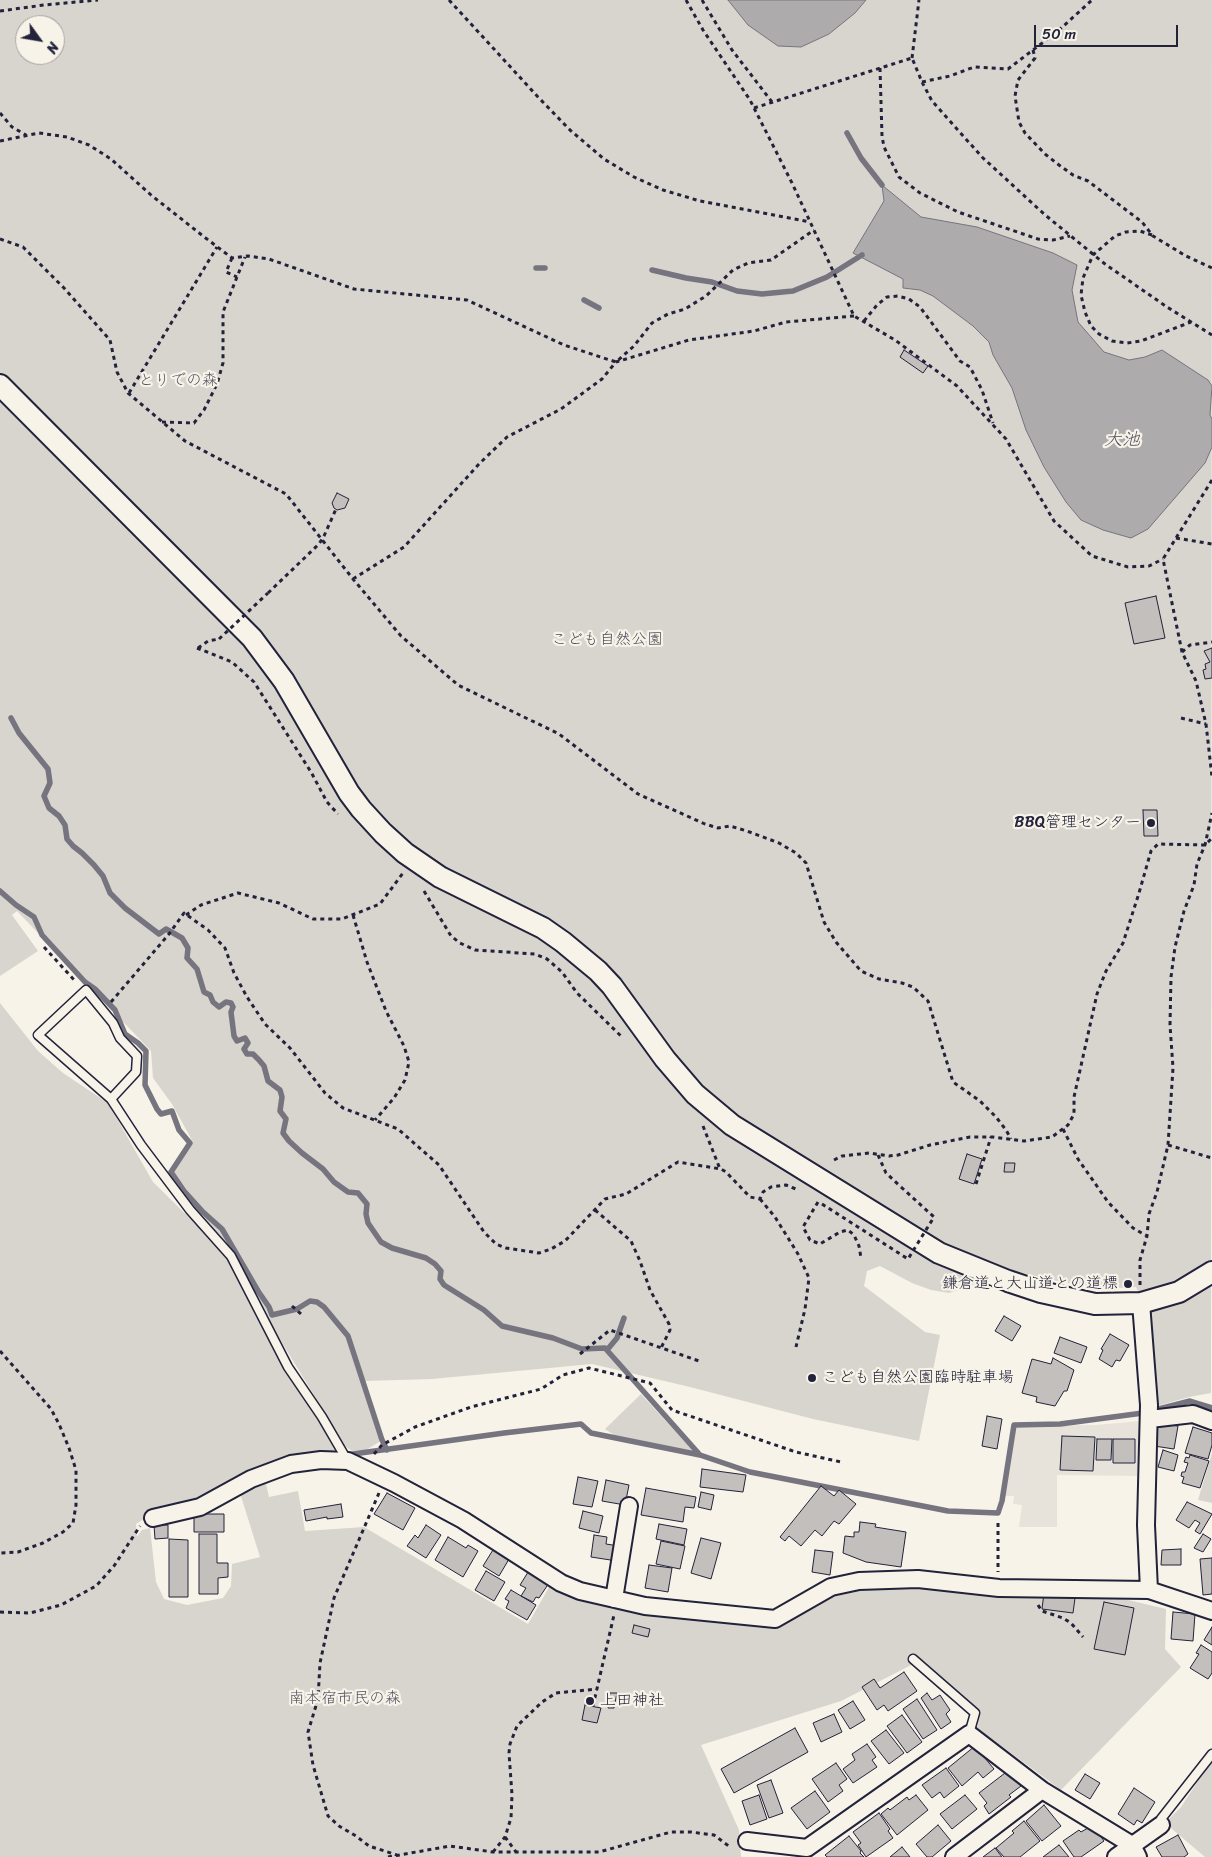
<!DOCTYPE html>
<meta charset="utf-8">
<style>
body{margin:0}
#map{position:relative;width:1212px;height:1857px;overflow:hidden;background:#f7f3e8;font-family:Sriracha,sans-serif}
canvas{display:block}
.north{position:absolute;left:15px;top:15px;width:50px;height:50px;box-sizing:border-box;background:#f7f3e8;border:1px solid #a29fa3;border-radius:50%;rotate:122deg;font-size:14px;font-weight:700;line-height:20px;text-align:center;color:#22223b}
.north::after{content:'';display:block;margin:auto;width:18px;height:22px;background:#22223b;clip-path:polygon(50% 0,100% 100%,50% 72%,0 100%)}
.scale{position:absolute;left:1034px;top:25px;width:144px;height:22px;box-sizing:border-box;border:2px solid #22223b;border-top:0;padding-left:6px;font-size:15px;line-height:18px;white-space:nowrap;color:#22223b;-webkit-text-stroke:4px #f7f3e8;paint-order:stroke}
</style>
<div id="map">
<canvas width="1212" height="1857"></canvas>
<div class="north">N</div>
<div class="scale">50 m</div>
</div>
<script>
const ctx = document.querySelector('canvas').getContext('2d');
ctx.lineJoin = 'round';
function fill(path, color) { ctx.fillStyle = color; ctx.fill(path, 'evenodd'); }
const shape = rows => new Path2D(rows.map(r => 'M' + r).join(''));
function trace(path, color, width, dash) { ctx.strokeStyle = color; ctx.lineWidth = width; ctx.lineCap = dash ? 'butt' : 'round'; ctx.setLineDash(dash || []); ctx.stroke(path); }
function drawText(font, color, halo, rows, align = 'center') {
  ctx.font = font + ' Sriracha,"Klee One",sans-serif'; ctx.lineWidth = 4.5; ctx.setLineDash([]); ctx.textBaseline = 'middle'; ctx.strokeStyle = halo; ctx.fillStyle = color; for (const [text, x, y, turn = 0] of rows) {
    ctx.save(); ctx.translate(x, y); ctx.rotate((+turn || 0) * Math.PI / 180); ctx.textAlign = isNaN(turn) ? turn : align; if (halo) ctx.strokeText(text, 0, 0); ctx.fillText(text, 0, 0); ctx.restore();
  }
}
const built = shape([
 [1140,1421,1140,1476,1057,1475,1057,1527,1019,1527,1022,1505,1013,1504,1014,1496,1004,1496,1015,1426,1096,1425]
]);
const green = shape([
 [0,0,1212,0,1211,1393,1189,1397,1157,1406,1152,1325,1136,1287,1101,1289,1058,1281,996,1267,981,1282,949,1293,931,1290,912,1283,880,1266,867,1271,864,1286,925,1332,940,1335,919,1441,813,1419,690,1387,592,1364,432,1379,365,1381,384,1439,366,1450,352,1451,345,1446,262,1310,234,1255,194,1212,168,1178,193,1142,172,1104,153,1078,151,1051,17,911,12,915,38,951,0,976],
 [25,25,55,25,55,55,25,55],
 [0,1003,38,1051,63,1073,108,1103,153,1182,227,1255,280,1362,338,1451,291,1456,255,1470,196,1498,156,1509,147,1517,136,1524,137,1537,142,1530,150,1528,156,1582,164,1599,187,1605,223,1598,231,1586,232,1564,260,1557,240,1493,265,1480,269,1497,298,1491,305,1531,364,1527,528,1624,552,1582,776,1625,836,1592,917,1582,1107,1595,1166,1609,1165,1649,1181,1667,1061,1790,977,1728,981,1712,921,1660,841,1701,701,1745,739,1830,741,1857,0,1857],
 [641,1394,695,1453,614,1435,605,1429],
 [1212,1453,1212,1503,1198,1500],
 [1212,1760,1212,1857,1205,1857,1165,1823,1181,1807]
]);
const water = shape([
 [728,0,866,0,855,13,829,34,801,47,778,46,748,25,728,0],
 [882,185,921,217,977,227,1053,253,1077,265,1072,290,1078,322,1104,352,1129,360,1145,357,1162,350,1208,380,1212,386,1210,415,1212,419,1212,447,1205,463,1148,529,1131,538,1103,530,1081,520,1066,502,1044,467,1026,430,1012,388,993,355,989,342,973,326,933,296,920,290,903,288,903,279,853,253,884,201,882,185]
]);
const stream = shape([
 [847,133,861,158,882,185],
 [536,268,545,268],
 [652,270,686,278,712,282,737,291,762,294,793,291,827,277,862,255],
 [584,300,599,308],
 [11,718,19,733,48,769,50,783,44,796,49,808,59,816,65,825,67,839,73,846,82,853,94,865,103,876,110,893,125,908,159,934,166,929,182,938,188,948,187,958,197,969,204,992,210,995,213,1002,219,1007,226,1002,231,1003,233,1007,231,1012,234,1036,237,1041,245,1038,248,1043,244,1049,247,1054,253,1054,259,1060,264,1066,268,1081,280,1090,282,1097,280,1111,286,1119,283,1133,289,1141,302,1153,323,1169,334,1182,348,1192,358,1193,367,1204,366,1214,368,1223,381,1242,392,1248,426,1258,435,1264,441,1271,440,1279,444,1285,484,1310,502,1326,553,1338,582,1349,605,1348,700,1455],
 [0,891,16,905,34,917,42,935,85,982,95,989,115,1010,125,1034,138,1043,146,1051,145,1085,157,1109,161,1114,172,1111,179,1130,190,1143,171,1172,184,1191,203,1212,222,1229,258,1291,269,1307,272,1315,297,1309,310,1301,317,1302,324,1307,348,1336,382,1440,387,1450],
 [607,1350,617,1338,624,1318],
 [346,1455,504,1433,581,1424,591,1433,700,1455,750,1472,948,1511,998,1513,1002,1501,1014,1425,1060,1424,1143,1413,1190,1401,1212,1408]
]);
const building = shape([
 [904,350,928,366,923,373,900,357,904,350],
 [337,493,349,499,345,508,337,510,334,508,332,503,337,493],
 [1156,596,1165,638,1134,644,1125,603,1156,596],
 [1212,648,1212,678,1205,679,1203,670,1206,669,1205,664,1210,662,1204,651,1212,648],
 [1143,810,1157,810,1158,836,1144,836,1143,810],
 [967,1154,982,1159,974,1184,959,1179,967,1154],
 [1005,1163,1015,1163,1014,1172,1004,1172,1005,1163],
 [1004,1316,1021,1326,1012,1341,995,1331,1004,1316],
 [1110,1334,1129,1345,1120,1361,1116,1360,1112,1367,1099,1359,1103,1350,1101,1349,1110,1334],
 [1060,1337,1087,1347,1081,1363,1054,1353,1060,1337],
 [1053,1358,1074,1370,1067,1391,1064,1391,1055,1406,1036,1402,1037,1397,1022,1393,1032,1359,1051,1364,1053,1358],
 [987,1416,1002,1419,997,1449,982,1446,987,1416],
 [1157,1423,1178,1426,1174,1449,1154,1446,1157,1423],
 [1193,1427,1212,1433,1212,1445,1208,1459,1185,1453,1193,1427],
 [1062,1436,1095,1437,1093,1471,1060,1470,1062,1436],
 [1097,1439,1112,1439,1111,1460,1096,1460,1097,1439],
 [1113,1439,1135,1439,1135,1463,1113,1463,1113,1439],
 [1163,1450,1178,1455,1174,1471,1158,1467,1163,1450],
 [1190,1455,1209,1461,1200,1488,1182,1483,1184,1477,1181,1476,1182,1472,1185,1472,1188,1463,1184,1462,1186,1457,1189,1458,1190,1455],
 [702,1469,746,1475,743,1492,700,1487,702,1469],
 [578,1477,598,1481,592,1507,573,1504,578,1477],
 [606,1480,629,1485,625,1505,602,1501,606,1480],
 [821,1486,834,1496,839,1490,856,1504,839,1524,834,1521,822,1536,815,1530,801,1546,789,1536,785,1541,780,1537,821,1486],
 [646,1488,696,1497,694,1508,685,1507,683,1522,641,1515,646,1488],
 [701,1492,714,1495,711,1510,698,1507,701,1492],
 [387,1493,415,1508,403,1530,374,1514,387,1493],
 [1187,1502,1212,1514,1200,1534,1195,1531,1200,1523,1195,1520,1189,1528,1176,1520,1187,1502],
 [341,1504,343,1517,327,1519,327,1517,306,1521,304,1510,341,1504],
 [583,1511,603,1516,599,1533,579,1528,583,1511],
 [194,1514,224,1514,224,1532,194,1532,194,1514],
 [860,1522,876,1524,875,1527,906,1532,901,1567,866,1562,843,1553,845,1536,854,1537,854,1532,859,1532,860,1522],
 [659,1524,687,1529,684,1545,656,1539,659,1524],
 [154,1525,168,1525,168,1538,155,1539,154,1525],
 [426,1525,441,1535,426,1558,407,1546,415,1535,418,1538,426,1525],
 [199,1534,217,1534,217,1563,228,1563,228,1577,218,1578,218,1594,199,1594,199,1534],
 [1203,1534,1211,1539,1203,1552,1194,1548,1203,1534],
 [594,1535,607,1537,606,1544,619,1546,617,1561,591,1557,594,1535],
 [448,1537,466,1548,468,1545,478,1551,463,1577,435,1560,448,1537],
 [701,1538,721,1543,711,1579,691,1573,701,1538],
 [169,1539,188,1540,188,1597,169,1597,169,1539],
 [661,1541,685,1546,680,1569,656,1564,661,1541],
 [496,1545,512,1554,499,1576,483,1566,496,1545],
 [1181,1549,1181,1565,1161,1565,1162,1550,1181,1549],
 [815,1550,833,1552,830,1575,812,1572,815,1550],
 [1212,1558,1212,1594,1203,1595,1200,1559,1212,1558],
 [649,1565,672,1568,668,1592,645,1588,649,1565],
 [530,1569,549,1583,539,1598,536,1597,533,1602,521,1596,526,1588,520,1585,530,1569],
 [486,1571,505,1582,494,1601,475,1590,486,1571],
 [511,1590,536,1605,527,1620,506,1608,509,1601,505,1599,511,1590],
 [1044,1593,1075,1598,1073,1613,1042,1609,1044,1593],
 [1104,1602,1134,1608,1125,1655,1094,1649,1104,1602],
 [1173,1612,1195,1614,1193,1641,1171,1639,1173,1612],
 [634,1625,650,1629,648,1637,632,1633,634,1625],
 [1212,1627,1212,1645,1204,1640,1212,1627],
 [1201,1645,1212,1652,1212,1673,1208,1679,1190,1668,1199,1654,1196,1653,1201,1645],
 [904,1672,917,1691,888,1711,884,1705,877,1710,862,1687,874,1679,880,1688,904,1672],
 [610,1693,617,1693,614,1708,608,1708,610,1693],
 [927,1693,932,1700,940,1695,950,1710,946,1714,951,1722,941,1729,921,1698,927,1693],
 [917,1699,937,1730,923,1739,903,1709,917,1699],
 [853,1701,865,1720,850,1729,838,1710,853,1701],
 [585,1705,601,1708,597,1723,582,1720,585,1705],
 [834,1714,842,1732,821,1742,813,1723,834,1714],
 [902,1715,922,1742,907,1753,887,1726,902,1715],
 [795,1728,808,1752,734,1793,721,1769,795,1728],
 [886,1730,904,1753,889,1764,871,1741,886,1730],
 [867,1744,876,1757,872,1760,877,1767,853,1783,843,1769,855,1760,852,1754,867,1744],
 [975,1746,994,1769,983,1778,978,1772,962,1786,948,1768,975,1746],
 [836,1763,847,1779,839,1785,843,1791,828,1802,812,1779,836,1763],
 [946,1768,959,1786,944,1798,940,1792,932,1798,922,1785,946,1768],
 [1009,1770,1021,1786,1009,1795,1011,1797,989,1814,984,1806,987,1803,979,1793,1009,1770],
 [1085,1774,1100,1783,1090,1799,1075,1790,1085,1774],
 [771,1780,783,1813,769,1818,757,1785,771,1780],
 [1134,1788,1155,1802,1142,1823,1137,1820,1134,1825,1118,1814,1134,1788],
 [815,1791,830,1812,807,1829,791,1808,815,1791],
 [759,1795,767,1819,750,1825,742,1801,759,1795],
 [916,1795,928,1810,897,1835,881,1814,888,1808,890,1810,907,1797,909,1800,916,1795],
 [965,1795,977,1809,952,1829,940,1814,965,1795],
 [1044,1805,1061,1826,1042,1841,1026,1821,1044,1805],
 [879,1813,890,1829,888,1831,893,1838,866,1857,858,1845,861,1843,853,1832,879,1813],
 [1024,1821,1040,1841,1020,1857,1004,1857,996,1848,1014,1833,1012,1831,1024,1821],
 [938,1825,951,1841,932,1857,927,1857,916,1844,938,1825],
 [1093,1825,1104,1841,1081,1857,1074,1857,1063,1841,1079,1830,1081,1832,1093,1825],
 [1178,1835,1188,1854,1184,1857,1162,1857,1156,1847,1178,1835],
 [849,1836,861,1851,860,1853,864,1857,827,1857,825,1855,849,1836],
 [1059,1845,1069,1857,1043,1857,1059,1845],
 [902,1847,910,1857,890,1857,902,1847],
 [995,1848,1002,1857,983,1857,995,1848]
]);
const path = shape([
 [449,0,538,97,570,130,604,159,634,177,663,190,700,201,810,222],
 [686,0,703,30,750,100,792,183,854,316,895,340,957,386,1006,439,1054,521,1092,556,1128,567,1149,566,1163,559],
 [702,0,732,50,772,102],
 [0,11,44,5,98,0],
 [1033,50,1035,58,1018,80,1015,96,1019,122,1025,133,1045,154,1059,165,1073,175,1088,181,1142,222,1153,236,1186,256,1212,268],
 [912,58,919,0],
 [880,68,882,136,884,147,899,177,920,193,958,212,1038,239,1053,240,1070,236],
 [922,82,950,76,974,67,1008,69,1058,31,1092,0],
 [754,108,912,58,922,82,932,101,982,157,1044,214,1105,264,1167,307,1212,335],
 [0,113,12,127,26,135],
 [0,141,39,133,67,137,89,145,111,159,151,195,203,236,232,258,248,256,269,259,354,289,467,300,564,345,616,362,634,346,652,323,668,314,685,309,706,296,733,270,748,263,771,260,814,230],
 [1152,235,1140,231,1126,232,1115,236,1093,255,1083,278,1081,295,1085,312,1091,326,1099,334,1112,341,1127,343,1141,341,1191,322],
 [0,239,23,247,64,288,110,340,117,372,128,393,185,441,286,494,353,579,401,636,458,685,559,734,638,794,705,824,718,828,730,826,747,831,779,843,796,853,806,863,824,922,836,942,861,971,879,979,902,983,913,987,928,1001,953,1082,980,1101,996,1117,1006,1130,1011,1139],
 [232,258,226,272,237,277],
 [864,321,877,305,887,297,898,296,909,299,920,307,960,361,970,367,982,390,993,423],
 [129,393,217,247],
 [162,422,194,423,204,410,217,384,223,363,223,312,245,257],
 [1212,480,1163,559,1182,652,1196,681,1206,724,1212,777],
 [1176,538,1212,544],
 [353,579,404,547,479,464,507,437,561,409,602,379,616,362,689,340,754,331,786,322,854,316],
 [268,593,319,544,324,536,336,509],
 [197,648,232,662,254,682,311,772,327,802,338,814],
 [198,648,208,641,219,639],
 [1182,652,1190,645,1212,642],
 [1181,718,1206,724],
 [424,891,451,936,460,943,475,950,535,954,547,959,562,972,577,993,623,1038],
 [186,915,201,905,238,893,279,903,313,919,342,919,380,904,403,873],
 [353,915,367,962,386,1011,404,1046,409,1062,405,1080,394,1098,375,1120],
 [44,947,76,982],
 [111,1002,169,934,184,913,208,930,225,948,234,973,247,997,265,1024,290,1048,325,1093,343,1108,398,1129,439,1165,484,1232,496,1244,506,1248,539,1253,551,1249,565,1241,605,1199,626,1194,678,1162,721,1169,726,1172,750,1197,760,1199,763,1192,771,1187,786,1185,796,1189],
 [703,1126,720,1169],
 [1063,1129,1078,1159,1108,1202,1133,1228,1147,1236],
 [1168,1145,1212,1158],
 [878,1155,886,1173,901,1187],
 [834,1160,842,1156,869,1153,889,1156,898,1155,930,1145,970,1137,993,1137,1024,1141,1052,1137,1068,1125,1074,1114,1074,1097,1097,994,1106,971,1123,943,1139,893,1151,851,1158,844,1205,845,1212,838],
 [976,1184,991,1137],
 [760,1199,775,1217,798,1254,809,1278,805,1309,796,1347],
 [818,1202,803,1227,810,1240,820,1244,840,1232,848,1230,854,1235,859,1246,861,1258],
 [595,1210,631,1241,640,1261,650,1290,669,1324,670,1330,661,1348],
 [1140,1285,1140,1260,1147,1236,1149,1214,1157,1192,1168,1145,1173,1068,1170,1025,1171,977,1175,947,1184,911,1194,885,1197,864,1205,845,1212,813],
 [292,1306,301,1314],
 [0,1351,51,1409,59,1424,69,1448,76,1470,76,1505,73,1523,63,1532,43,1543,18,1552,0,1553],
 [580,1354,610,1330,699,1361],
 [374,1454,382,1445,415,1427,471,1407,541,1389,563,1375,589,1368,650,1383,672,1410,796,1452,841,1462],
 [379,1493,334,1598,320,1663,318,1699,308,1732,313,1765,328,1816,339,1826,356,1836,369,1846,397,1855],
 [998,1523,998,1572],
 [1038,1605,1042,1611,1063,1618,1071,1623,1083,1637],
 [0,1612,30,1613,61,1605,96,1586,114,1566,140,1526],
 [593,1706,614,1615],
 [505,1837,516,1852],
 [493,1852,505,1837,511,1818,512,1795,509,1753,510,1744,517,1726,542,1702,556,1693,597,1689],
 [388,1857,450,1846,493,1852,599,1852,671,1832,691,1832,714,1835,730,1847]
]);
const service = shape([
 [111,1099,136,1072,137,1056,120,1038,113,1023,86,990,38,1035,111,1099,141,1145,190,1210,231,1256,288,1367,322,1417,347,1460],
 [913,1659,975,1713,969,1734],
 [1161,1825,1161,1819,1212,1754]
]);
const minor = shape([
 [1141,1303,1149,1405,1146,1525,1149,1590],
 [1150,1419,1193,1414,1212,1421],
 [153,1518,200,1507,251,1479,291,1464,321,1460,348,1461,394,1483,463,1520,561,1583,580,1591,645,1606,775,1619,831,1587,859,1581,918,1579,999,1588,1149,1590,1212,1611],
 [614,1599,629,1506],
 [747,1841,807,1848,969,1734,1042,1790,1132,1845,1138,1857],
 [954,1857,1042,1790],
 [1116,1857,1161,1825]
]);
const tertiary = shape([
 [0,385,252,638,284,681,349,793,361,809,383,833,405,853,440,877,543,928,563,942,598,971,612,986,665,1059,695,1094,732,1125,939,1253,1008,1281,1041,1292,1095,1304,1141,1303,1179,1292,1212,1272]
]);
const pathBridge = shape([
 [219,639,268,593],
 [822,1204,908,1259,934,1217,901,1187]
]);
const markers = [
 [1151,823,5,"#22223b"],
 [1128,1284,5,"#22223b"],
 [812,1378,5,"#22223b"],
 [590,1701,5,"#22223b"]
];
const parkNames = [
 ["とりでの森",178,381],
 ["こども自然公園",607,640],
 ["南本宿市民の森",345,1699]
];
const poiNames = [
 ["BBQ管理センター",1141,823],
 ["鎌倉道と大山道との道標",1118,1284],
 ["こども自然公園臨時駐車場",822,1378,"left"],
 ["上田神社",600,1701,"left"]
];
const waterNames = [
 ["大池",1122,440]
];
fill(built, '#e7e3db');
fill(green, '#d8d5cf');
fill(water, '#aeabad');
trace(water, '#76747f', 1);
trace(stream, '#76747f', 5.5);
fill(building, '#c2bfbd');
trace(building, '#22223b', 1);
trace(service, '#22223b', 11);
trace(minor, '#22223b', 20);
trace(tertiary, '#22223b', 24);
trace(path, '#22223b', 3, [4, 4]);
trace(service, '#f7f3e8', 8);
trace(minor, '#f7f3e8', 16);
trace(tertiary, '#f7f3e8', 20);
trace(pathBridge, '#22223b', 3, [4, 4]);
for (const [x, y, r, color] of markers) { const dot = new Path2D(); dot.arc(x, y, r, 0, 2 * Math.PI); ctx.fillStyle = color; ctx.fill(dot); trace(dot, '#f7f3e8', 2); }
drawText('16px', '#504f60', '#f7f3e8', parkNames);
drawText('16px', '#22223b', '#f7f3e8', poiNames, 'right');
drawText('italic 18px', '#535263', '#f7f3e8', waterNames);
</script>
